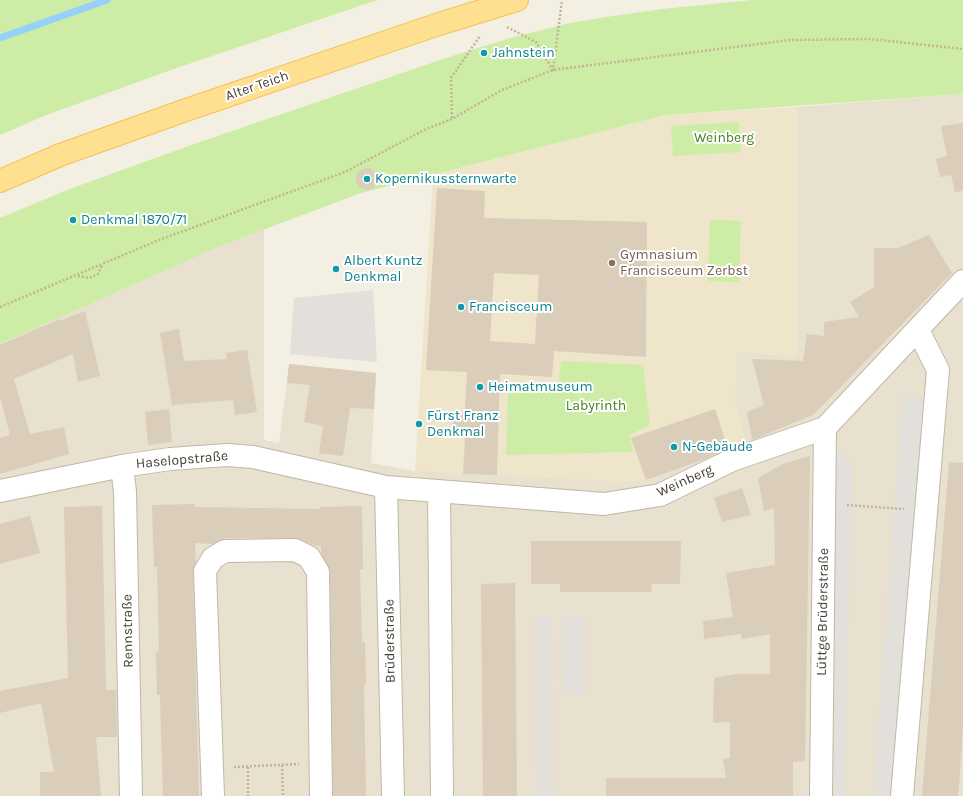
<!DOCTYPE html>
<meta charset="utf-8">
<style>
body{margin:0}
canvas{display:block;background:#f4efe3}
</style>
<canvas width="963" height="796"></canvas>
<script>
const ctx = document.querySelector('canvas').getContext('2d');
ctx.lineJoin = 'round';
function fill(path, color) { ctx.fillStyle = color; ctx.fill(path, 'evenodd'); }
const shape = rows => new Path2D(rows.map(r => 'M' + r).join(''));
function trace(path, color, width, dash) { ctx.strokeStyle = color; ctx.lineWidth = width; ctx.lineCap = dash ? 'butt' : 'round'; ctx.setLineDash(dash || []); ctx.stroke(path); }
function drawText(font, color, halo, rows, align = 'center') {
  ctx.font = font + ' Karla,sans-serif'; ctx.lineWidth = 4; ctx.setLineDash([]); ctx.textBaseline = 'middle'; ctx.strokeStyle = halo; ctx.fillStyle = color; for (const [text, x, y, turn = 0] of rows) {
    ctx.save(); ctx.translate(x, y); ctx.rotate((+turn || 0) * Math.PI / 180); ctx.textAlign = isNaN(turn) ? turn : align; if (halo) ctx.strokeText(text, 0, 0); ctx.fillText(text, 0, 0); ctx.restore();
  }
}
const residential = shape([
 [963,94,963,796,0,796,0,344,223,245,264,229,264,440,279,443,289,364,376,373,371,463,415,471,735,398,736,351,797,357,797,107]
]);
const education = shape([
 [797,107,797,357,736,351,735,398,746,442,729,450,646,480,625,482,415,471,433,175,666,115]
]);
const green = shape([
 [0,0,377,0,171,70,44,116,0,135],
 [752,0,963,0,963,94,666,115,389,186,361,193,223,245,0,344,0,218,72,188,197,143,449,57,514,37,570,23,613,16,662,9],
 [739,122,741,152,673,156,671,126],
 [710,220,741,221,739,282,708,281],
 [561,361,643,365,650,425,629,435,633,452,506,455,508,387,558,386]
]);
const parking = shape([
 [373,290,377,362,290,354,294,298],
 [903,397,925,398,891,796,873,796],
 [836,446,852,467,844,796,828,796],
 [552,616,553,796,536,796,535,617],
 [585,616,585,695,564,695,563,617]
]);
const stream = shape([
 [0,38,107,0]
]);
const building = shape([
 [963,123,963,191,955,192,951,175,940,177,936,159,947,156,941,126],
 '356 179a11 11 0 1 1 22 0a11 11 0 1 1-22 0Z',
 [437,188,485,191,484,218,647,222,646,357,554,351,552,377,500,374,497,475,463,474,465,439,451,425,465,409,467,372,426,370],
 [494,273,539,275,535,344,490,341],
 [929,235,952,273,813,415,752,440,747,412,764,405,752,359,803,361,807,334,824,336,824,322,859,317,850,302,874,287,874,248,898,248],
 [85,311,100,376,78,382,73,354,14,379,30,434,64,427,69,454,0,474,0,438,10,435,0,397,0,345,60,319,60,321],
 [179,329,184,361,227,359,226,353,247,350,257,412,235,415,233,400,172,405,160,333],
 [289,364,376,373,374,409,350,408,343,456,319,453,323,426,304,422,310,385,287,383],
 [169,409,172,442,148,445,145,412],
 [715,409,728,448,708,458,646,480,631,438],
 [810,456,805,761,793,762,793,796,606,796,606,778,726,778,723,759,730,758,730,722,713,723,714,678,736,674,770,674,770,634,742,639,741,634,704,639,703,621,733,617,726,573,775,565,774,508,764,511,758,478,783,464],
 [949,462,963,463,963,727,959,786,958,796,922,796],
 [742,488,751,515,722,522,714,498],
 [194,504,195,507,320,509,320,507,362,506,363,569,360,569,362,642,365,642,366,685,364,685,366,796,333,796,330,572,321,553,321,546,314,545,295,538,225,538,213,544,195,543,196,562,193,571,199,796,163,796,160,695,157,695,156,652,159,651,157,567,154,567,152,505],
 [102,506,106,690,116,690,117,737,96,737,101,796,40,796,40,772,54,772,41,703,0,713,0,691,68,678,64,507],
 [30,516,40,553,0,564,0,524],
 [531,541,681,541,680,584,652,584,651,592,560,592,560,584,531,584],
 [515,583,517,796,483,796,481,584]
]);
const path = shape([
 [507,27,536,42,553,70,562,0],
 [452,118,451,78,480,36],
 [78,276,89,278,98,274,102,265],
 [0,307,159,240,345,172,426,129,452,119,502,90,553,70,791,40,870,39,963,49],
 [847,505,904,509],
 [282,765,283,796],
 [234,767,299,764],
 [248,767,248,796]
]);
const minor = shape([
 [122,466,125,492,131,796],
 [386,487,393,796],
 [0,491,122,466,170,459,227,455,253,457,386,487,604,504,660,495,732,460,825,428,963,281],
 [439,491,442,796],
 [213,796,205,571,213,558,225,551,295,550,309,557,318,572,321,796],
 [821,796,825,428],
 [902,796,938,370,918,330]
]);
const major = shape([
 [0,181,60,155,186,110,439,24,517,0]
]);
const markers = [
 [484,53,4,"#0f9aa8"],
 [367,179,4,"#0f9aa8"],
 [73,220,4,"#0f9aa8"],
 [612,263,4,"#8d6e63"],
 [336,269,4,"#0f9aa8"],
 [461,307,4,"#0f9aa8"],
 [480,387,4,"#0f9aa8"],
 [419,424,4,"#0f9aa8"],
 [674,447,4,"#0f9aa8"]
];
const cultureNames = [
 ["Jahnstein",492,53],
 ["Kopernikussternwarte",375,179],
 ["Denkmal 1870/71",81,220],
 ["Albert Kuntz",344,261],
 ["Denkmal",344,277],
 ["Francisceum",469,307],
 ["Heimatmuseum",488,387],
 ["Fürst Franz",427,416],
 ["Denkmal",427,432],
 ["N-Gebäude",682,447]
];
const streetNames = [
 ["Alter Teich",257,86,-19],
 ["Haselopstraße",182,460,-5],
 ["Weinberg",685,481,-24],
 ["Lüttge Brüderstraße",823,612,-89],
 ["Rennstraße",128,631,-91],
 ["Brüderstraße",390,641,-91]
];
const parkNames = [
 ["Weinberg",724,138],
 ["Labyrinth",596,406]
];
const educationNames = [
 ["Gymnasium",620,255],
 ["Francisceum Zerbst",620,271]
];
fill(residential, '#e8e1d0');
fill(education, '#efe5cb');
fill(green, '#cdeda6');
fill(parking, '#e3e0dc');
trace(stream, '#97d0f9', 7);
fill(building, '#dacdba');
trace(minor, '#c0b7a4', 24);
trace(major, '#f1c253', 24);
trace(path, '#c4b394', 2.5, [2, 2]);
trace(minor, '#fff', 22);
trace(major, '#ffe090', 22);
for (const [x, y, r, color] of markers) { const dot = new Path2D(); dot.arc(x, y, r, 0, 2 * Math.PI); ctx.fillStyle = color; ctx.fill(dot); trace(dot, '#fff', 1.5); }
drawText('14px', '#0d838f', '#fff', cultureNames, 'left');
drawText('14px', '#463e32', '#fff', streetNames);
drawText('14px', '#437e1f', '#fff', parkNames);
drawText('14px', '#785e54', '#fff', educationNames, 'left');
</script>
